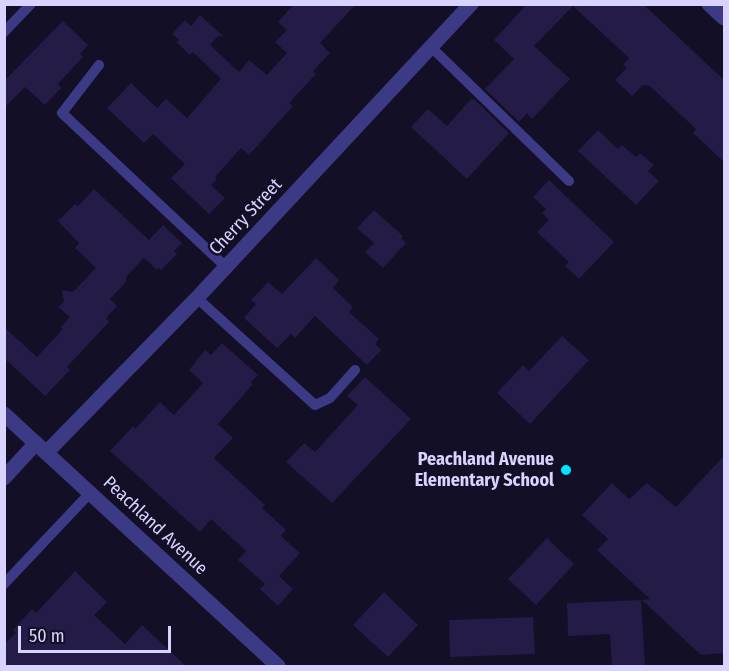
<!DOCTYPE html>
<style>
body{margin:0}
#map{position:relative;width:729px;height:671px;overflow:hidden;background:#130f26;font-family:"Fira Sans Condensed",sans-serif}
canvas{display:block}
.frame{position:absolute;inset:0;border:6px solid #d9d4ff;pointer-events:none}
.scale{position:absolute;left:18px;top:626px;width:153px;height:27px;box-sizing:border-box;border:3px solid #d9d4ff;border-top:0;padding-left:8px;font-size:18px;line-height:21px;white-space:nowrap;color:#d9d4ff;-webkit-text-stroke:4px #130f26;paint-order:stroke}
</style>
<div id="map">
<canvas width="729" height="671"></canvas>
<div class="frame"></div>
<div class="scale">50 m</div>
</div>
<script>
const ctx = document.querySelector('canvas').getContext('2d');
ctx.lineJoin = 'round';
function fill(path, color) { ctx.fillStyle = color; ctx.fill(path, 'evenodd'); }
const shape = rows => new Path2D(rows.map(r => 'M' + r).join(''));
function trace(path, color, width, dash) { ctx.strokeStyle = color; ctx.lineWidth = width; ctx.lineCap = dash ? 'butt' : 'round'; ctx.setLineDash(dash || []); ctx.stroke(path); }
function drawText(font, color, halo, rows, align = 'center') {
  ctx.font = font + ' "Fira Sans Condensed",sans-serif'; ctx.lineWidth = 5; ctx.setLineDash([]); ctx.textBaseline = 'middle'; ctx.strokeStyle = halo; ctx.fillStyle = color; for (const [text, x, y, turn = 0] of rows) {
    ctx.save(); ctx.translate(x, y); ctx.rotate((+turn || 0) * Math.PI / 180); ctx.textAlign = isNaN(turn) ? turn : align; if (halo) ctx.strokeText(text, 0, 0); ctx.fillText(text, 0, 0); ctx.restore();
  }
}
const building = shape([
 [294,4,356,4,320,43,330,53,313,71,316,74,289,103,293,106,249,155,241,148,215,177,217,179,211,185,225,198,209,214,171,178,185,164,153,134,144,143,107,108,131,83,157,108,166,99,187,118,221,79,193,52,190,55,176,42,179,40,172,34,185,20,191,26,200,15,223,36,218,36,210,45,239,72,249,60,267,75,287,53,275,42,287,30,278,22],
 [527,4,643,4,724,80,724,162,693,133,696,129,650,86,643,85,632,96,615,80,627,68,623,65,629,58,573,6,534,46,570,79,532,119,527,113,519,122,485,89,514,59,494,40],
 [63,21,88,45,80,54,83,57,58,84,61,88,45,105,25,87,4,108,4,81],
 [471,99,475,100,509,133,467,179,411,127,428,109,447,126],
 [598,130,618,149,622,145,636,157,640,153,654,165,648,171,659,181,636,205,578,151],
 [549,180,614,242,579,279,565,266,569,262,537,232,549,220,542,213,546,209,533,197],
 [94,189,149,240,163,225,182,243,174,251,177,254,161,270,159,268,157,270,144,258,126,277,126,282,110,299,117,306,106,318,109,322,67,367,70,370,45,396,4,358,4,327,37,357,63,329,61,327,70,317,58,307,64,302,62,290,73,292,96,268,75,248,79,243,58,221,75,204,78,206],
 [374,210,403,236,401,238,406,243,383,268,365,252,374,243,357,228],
 [316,258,339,280,333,288,353,307,349,312,379,339,375,344,381,350,367,365,315,316,295,338,291,334,277,348,244,318,256,304,251,300,268,282,282,294],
 [562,336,589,360,530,424,497,393,523,365,529,371],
 [222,343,258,375,251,382,253,384,218,424,233,438,214,458,265,505,262,508,286,530,281,536,300,553,279,576,293,589,278,606,260,589,265,584,238,560,246,551,211,519,200,532,110,451,133,426,135,429,160,402,174,415,203,383,189,370,205,350,211,355],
 [365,377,411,419,332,503,286,462,304,443,315,452,358,405,347,396],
 [724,456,724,653,701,655,642,600,650,599,597,550,608,539,582,515,612,483,629,499,647,483,676,507],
 [547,538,574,564,536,605,508,579],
 [75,571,107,602,94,615,125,644,142,625,186,666,4,666,4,644,16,633,13,630,32,609,36,613],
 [384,592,418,625,388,657,353,625],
 [641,600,645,666,612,666,610,634,568,636,567,603],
 [533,617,535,654,450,657,449,620]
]);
const service = shape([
 [4,32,31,4],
 [431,47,569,181],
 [99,65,62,113,226,267],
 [197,298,315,405,330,398,355,370],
 [4,584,90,493]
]);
const minor = shape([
 [709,4,724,18],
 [4,414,278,666],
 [46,453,197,298,471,4],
 [4,478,36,443]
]);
const markers = [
 [566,470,6,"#00e5ff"]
];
const streetNames = [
 ["Cherry Street",246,217,-47],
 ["Peachland Avenue",155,526,43]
];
const poiNames = [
 ["Peachland Avenue",554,460],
 ["Elementary School",554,481]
];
fill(building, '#241b47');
trace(service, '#3d3a85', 10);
trace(minor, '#3d3a85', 15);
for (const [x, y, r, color] of markers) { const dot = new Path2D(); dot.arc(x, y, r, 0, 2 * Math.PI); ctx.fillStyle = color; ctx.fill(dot); trace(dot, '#130f26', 2); }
drawText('18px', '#d9d4ff', '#130f26', streetNames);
drawText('bold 18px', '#d9d4ff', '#130f26', poiNames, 'right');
</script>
